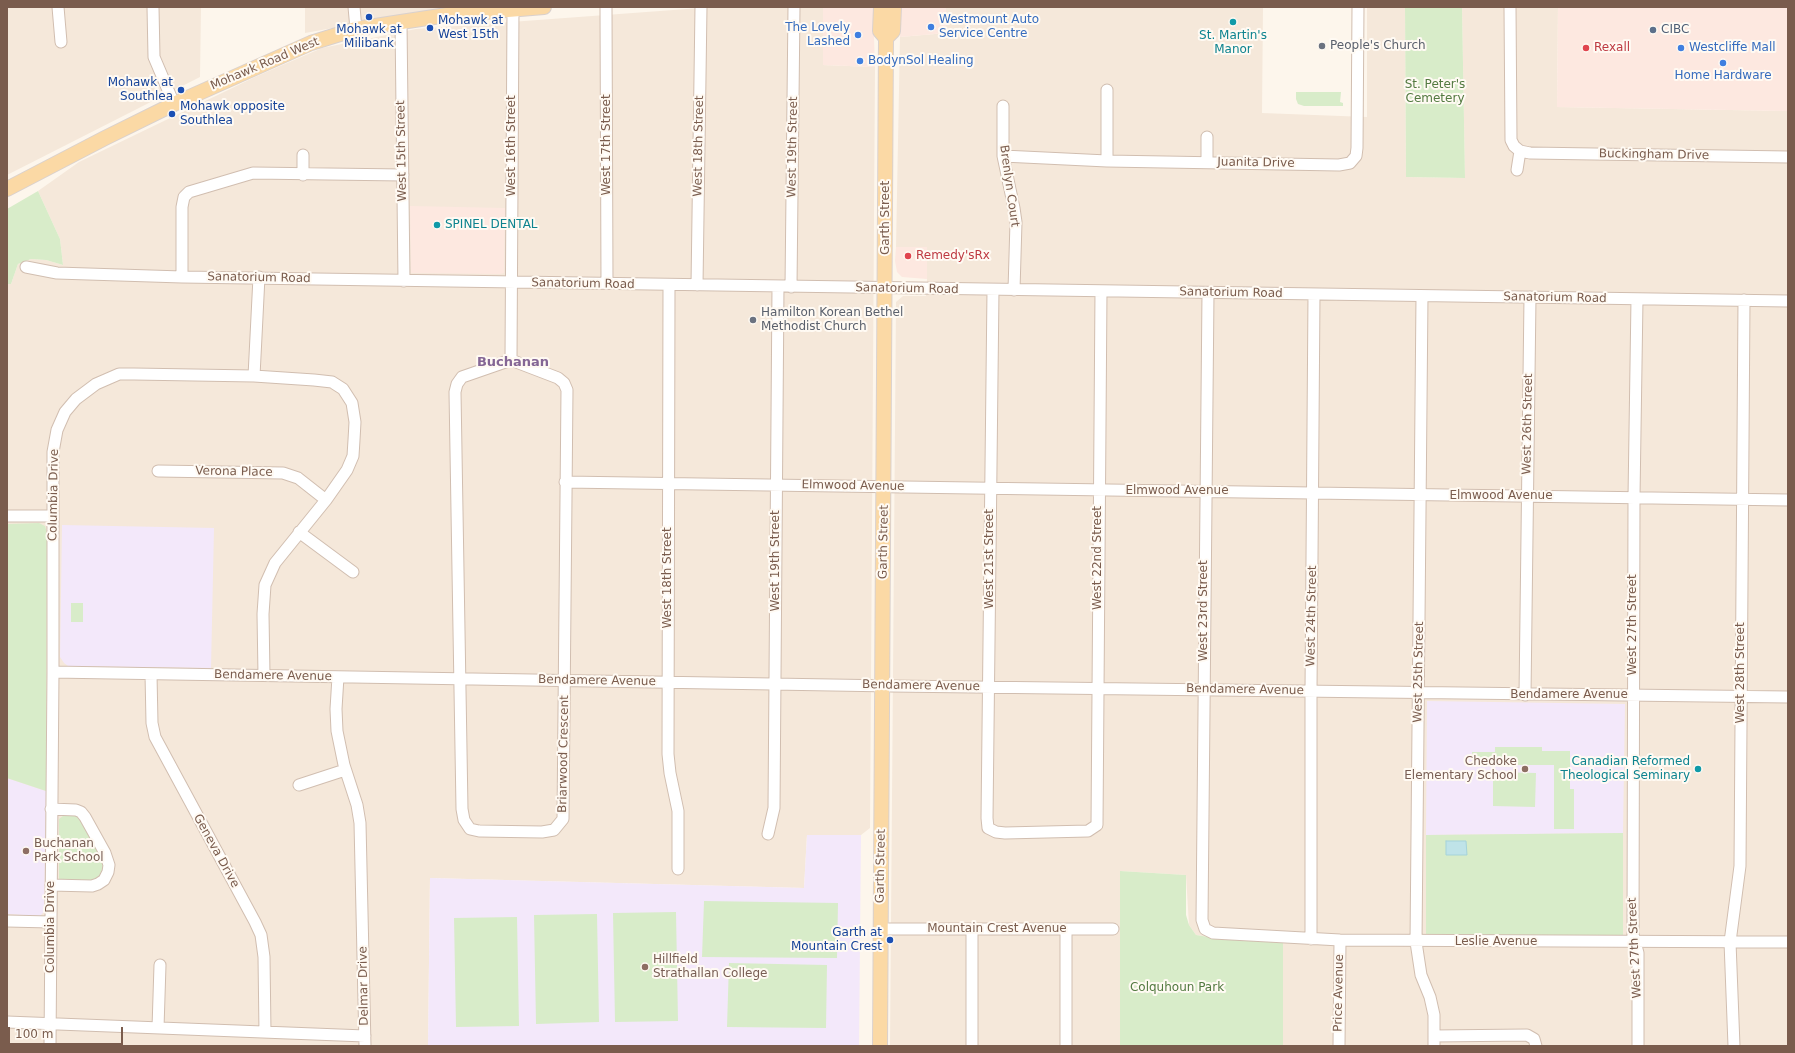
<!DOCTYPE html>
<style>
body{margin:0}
#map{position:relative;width:1795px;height:1053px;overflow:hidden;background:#fdf6ec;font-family:"DejaVu Sans",sans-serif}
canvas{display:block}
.frame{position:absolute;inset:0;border:8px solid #7a5c4d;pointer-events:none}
.scale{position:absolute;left:8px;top:1027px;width:115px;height:18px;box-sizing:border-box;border:2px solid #7a5c4d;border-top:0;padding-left:5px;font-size:12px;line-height:14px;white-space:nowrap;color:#7a5c4d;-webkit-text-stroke:3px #fffaf3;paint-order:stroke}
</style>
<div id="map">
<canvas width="1795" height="1053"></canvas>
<div class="frame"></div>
<div class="scale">100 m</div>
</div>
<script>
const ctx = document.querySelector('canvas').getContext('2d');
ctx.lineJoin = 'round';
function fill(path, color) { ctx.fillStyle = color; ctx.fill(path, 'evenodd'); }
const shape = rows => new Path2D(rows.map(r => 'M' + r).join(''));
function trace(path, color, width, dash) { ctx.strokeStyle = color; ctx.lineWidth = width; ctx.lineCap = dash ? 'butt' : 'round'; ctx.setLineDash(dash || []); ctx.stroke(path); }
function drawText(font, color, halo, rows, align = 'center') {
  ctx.font = font + ' "DejaVu Sans",sans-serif'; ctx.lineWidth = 4; ctx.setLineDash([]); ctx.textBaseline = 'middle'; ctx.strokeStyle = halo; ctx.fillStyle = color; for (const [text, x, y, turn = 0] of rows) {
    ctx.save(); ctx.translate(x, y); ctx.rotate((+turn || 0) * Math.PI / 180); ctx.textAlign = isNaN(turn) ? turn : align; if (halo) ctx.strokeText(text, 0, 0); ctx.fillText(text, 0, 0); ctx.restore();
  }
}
const residential = shape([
 [7,7,201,7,200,77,7,175],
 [305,7,451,7,305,33],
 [714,7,823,7,823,65,875,67,870,828,861,835,807,835,804,888,430,878,428,1046,7,1046,7,284,11,284,18,264,31,259,46,260,63,265,60,239,38,191,79,162,255,77,322,48,416,29],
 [946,7,1263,7,1262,113,1367,117,1367,7,1405,7,1406,177,1465,178,1462,7,1558,7,1557,107,1788,111,1788,1046,1283,1046,1283,941,1209,937,1196,935,1189,925,1186,875,1120,871,1120,1046,890,1046,896,302,903,296,926,296,927,279,927,247,896,247,900,37,946,33]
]);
const commercial = shape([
 [823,7,873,7,875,67,823,65],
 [901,7,946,7,946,33,900,37],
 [1558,7,1788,7,1788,111,1557,107],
 [410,206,505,208,504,273,500,274,411,273],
 [896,247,927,247,927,279,902,277,897,272,895,261]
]);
const education = shape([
 [62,525,214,528,211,668,68,666,64,663,60,657],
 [1427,701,1625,704,1623,833,1426,835],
 [7,778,46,791,44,912,40,916,7,914],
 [807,835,861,835,859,1046,428,1046,430,878,804,888]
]);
const green = shape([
 [1405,7,1462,7,1465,178,1406,177],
 [1296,92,1341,92,1340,102,1343,103,1343,106,1304,106,1298,104,1296,99],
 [38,191,60,239,63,265,46,260,31,259,18,264,11,284,7,284,7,209],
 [39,523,45,526,47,533,46,791,7,778,7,524],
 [71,603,83,603,83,622,71,622],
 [1495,747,1542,747,1542,751,1570,751,1570,789,1574,789,1574,829,1554,829,1554,765,1473,765,1472,752,1495,752],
 [1493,772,1536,773,1535,807,1493,806],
 [63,816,78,816,83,821,103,858,105,866,101,876,94,881,62,882,59,879,59,819],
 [1623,833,1623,935,1426,936,1426,835],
 [1120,871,1186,875,1186,915,1189,925,1196,935,1209,937,1283,941,1283,1046,1120,1046],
 [704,901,838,903,837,958,702,957],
 [676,912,678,1021,615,1022,613,913],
 [597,914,599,1022,536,1024,534,915],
 [517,917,519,1026,456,1027,454,918],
 [729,963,827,965,826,1028,727,1027]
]);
const water = shape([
 [1446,841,1466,841,1467,855,1446,855,1446,841]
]);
const minor = shape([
 [58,7,61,42],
 [153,7,154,57,174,104],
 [354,7,356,29],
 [606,7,607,283],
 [1510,7,1511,140,1514,146,1520,151,1530,153,1788,157],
 [401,22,404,281],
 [1003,106,1003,156,1014,208,1016,222,1014,290],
 [303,155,303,175],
 [1003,156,1107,161,1339,165,1350,163,1356,156,1357,148,1358,7],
 [1107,161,1107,90],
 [1207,162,1207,137],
 [1517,170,1520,151],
 [26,267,57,273,182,277,1788,301],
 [182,277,182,207,184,197,189,192,253,173,403,175],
 [669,285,668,754,670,773,678,811,678,869],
 [697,285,701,7],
 [791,287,794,7],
 [993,290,987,818,988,828,996,832,1005,833,1088,831,1097,825,1101,291],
 [1208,293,1202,920,1205,929,1213,933,1340,940,1788,942],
 [1422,296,1416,942,1421,975,1430,997,1434,1015,1434,1046],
 [1637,299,1634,497,1633,935,1638,953,1638,1046],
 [511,360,558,378,564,383,567,390,563,819,554,830,542,832,479,831,470,829,464,820,462,809,455,392,457,384,462,377,511,360,513,9],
 [254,376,259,277],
 [158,471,283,473,298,478,326,500],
 [565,482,1788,500],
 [7,516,52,516],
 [299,532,353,572],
 [53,672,892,686,1788,697],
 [151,674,152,723,155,737,255,922,261,935,264,957,265,1032],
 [338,677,336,709,337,731,344,765,357,805,360,823,365,1046],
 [1525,695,1530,297],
 [299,785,345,770],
 [768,834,774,808,778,286],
 [51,885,92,886,98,884,104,880,108,872,109,865,105,853,85,817,81,812,76,810,51,809],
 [7,921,51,922],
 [880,929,1113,929],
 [1066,929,1066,1046],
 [972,930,972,1046],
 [1311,939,1311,691,1314,294],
 [7,1022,365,1036],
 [158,1028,160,965],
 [1434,1036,1527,1035,1534,1039,1536,1046],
 [50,1046,53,672,53,452,57,430,65,412,76,399,96,384,119,374,134,374,254,376,314,380,332,382,343,389,352,403,355,422,354,440,353,456,347,470,326,500,275,563,265,585,263,614,264,675],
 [1339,1046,1340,940],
 [1734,1046,1730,942,1740,866,1744,300]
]);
const major = shape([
 [886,38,893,31,894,7],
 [7,189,105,138,174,104,311,43,356,29,401,22,447,15,544,7],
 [880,1046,886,38,880,31,881,7]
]);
const markers = [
 [369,17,4,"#1a4fb4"],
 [1233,22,4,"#0f9aa8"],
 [931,27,4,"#3f7fe0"],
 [430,28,4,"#1a4fb4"],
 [1653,30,4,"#5c6f8a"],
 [858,35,4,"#3f7fe0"],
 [1322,46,4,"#6b7280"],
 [1586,48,4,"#e0444e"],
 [1681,48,4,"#3f7fe0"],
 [860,61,4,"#3f7fe0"],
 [1723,63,4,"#3f7fe0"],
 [181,90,4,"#1a4fb4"],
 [172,114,4,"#1a4fb4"],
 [437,225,4,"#0f9aa8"],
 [908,256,4,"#e0444e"],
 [753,320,4,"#6b7280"],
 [1525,769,4,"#8d6e63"],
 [1698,769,4,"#0f9aa8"],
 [26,851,4,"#8d6e63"],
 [890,940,4,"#1a4fb4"],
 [645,967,4,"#8d6e63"]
];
const shopNames = [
 ["Westmount Auto",939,20],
 ["Service Centre",939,34],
 ["The Lovely",850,28,"right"],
 ["Lashed",850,42,"right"],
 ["Westcliffe Mall",1689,48],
 ["BodynSol Healing",868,61],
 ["Home Hardware",1723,76,"center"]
];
const transitNames = [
 ["Mohawk at",438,21],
 ["West 15th",438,35],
 ["Mohawk at",369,30,"center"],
 ["Milibank",369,44,"center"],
 ["Mohawk at",173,83,"right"],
 ["Southlea",173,97,"right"],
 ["Mohawk opposite",180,107],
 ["Southlea",180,121],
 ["Garth at",882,933,"right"],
 ["Mountain Crest",882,947,"right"]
];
const serviceNames = [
 ["CIBC",1661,30]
];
const cultureNames = [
 ["St. Martin's",1233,36],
 ["Manor",1233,50],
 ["SPINEL DENTAL",445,225,"left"],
 ["Canadian Reformed",1690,762,"right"],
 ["Theological Seminary",1690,776,"right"]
];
const worshipNames = [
 ["People's Church",1330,46],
 ["Hamilton Korean Bethel",761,313],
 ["Methodist Church",761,327]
];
const healthNames = [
 ["Rexall",1594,48],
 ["Remedy'sRx",916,256]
];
const streetNames = [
 ["Mohawk Road West",265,64,-23],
 ["West 17th Street",607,145,-90],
 ["West 16th Street",512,146,-90],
 ["West 18th Street",699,146,-89],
 ["West 19th Street",793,147,-89],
 ["West 15th Street",402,151,-91],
 ["Buckingham Drive",1654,155,1],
 ["Juanita Drive",1256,163,1],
 ["Brenlyn Court",1009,186,82],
 ["Garth Street",886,218,-90],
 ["Sanatorium Road",259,278,1],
 ["Sanatorium Road",583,284,1],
 ["Sanatorium Road",907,289,1],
 ["Sanatorium Road",1231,293,1],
 ["Sanatorium Road",1555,298,1],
 ["West 26th Street",1528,424,-89],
 ["Verona Place",234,472,1],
 ["Elmwood Avenue",853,486,1],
 ["Elmwood Avenue",1177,491],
 ["Columbia Drive",54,495,-89],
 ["Elmwood Avenue",1501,496],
 ["Garth Street",884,542,-89],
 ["West 22nd Street",1098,558,-90],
 ["West 21st Street",990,559,-90],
 ["West 19th Street",776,561,-90],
 ["West 18th Street",668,578,-90],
 ["West 23rd Street",1204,611,-90],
 ["West 24th Street",1312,616,-89],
 ["West 27th Street",1633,625,-90],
 ["West 25th Street",1419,672,-89],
 ["West 28th Street",1741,673,-90],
 ["Bendamere Avenue",273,676,1],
 ["Bendamere Avenue",597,681,1],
 ["Bendamere Avenue",921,686,1],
 ["Bendamere Avenue",1245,690,1],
 ["Bendamere Avenue",1569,695],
 ["Briarwood Crescent",564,754,-89],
 ["Geneva Drive",216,851,61],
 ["Garth Street",881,866,-89],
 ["Columbia Drive",51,927,-90],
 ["Mountain Crest Avenue",997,929],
 ["Leslie Avenue",1496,942],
 ["West 27th Street",1635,948,-93],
 ["Delmar Drive",364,986,-91],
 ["Price Avenue",1339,993,-89]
];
const parkNames = [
 ["St. Peter's",1435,85],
 ["Cemetery",1435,99],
 ["Colquhoun Park",1177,988]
];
const educationNames = [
 ["Chedoke",1517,762,"right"],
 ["Elementary School",1517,776,"right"],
 ["Buchanan",34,844],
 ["Park School",34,858],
 ["Hillfield",653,960],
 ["Strathallan College",653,974]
];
const neighbourhoodNames = [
 ["Buchanan",513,363]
];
fill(residential, '#f5e8da');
fill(commercial, '#fde8e0');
fill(education, '#f3e8fa');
fill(green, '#d8ecc9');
fill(water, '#bfe3e8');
trace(water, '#a5d3da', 1);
trace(minor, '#d1beb0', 13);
trace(major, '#dad1cd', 16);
trace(minor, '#fff', 11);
trace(major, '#fbd9a5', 14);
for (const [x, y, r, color] of markers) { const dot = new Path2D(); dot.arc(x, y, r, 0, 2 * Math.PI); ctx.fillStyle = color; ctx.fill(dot); trace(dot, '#fffaf3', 1.5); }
drawText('12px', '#366cbe', '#fffaf3', shopNames, 'left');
drawText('12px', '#164399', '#fffaf3', transitNames, 'left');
drawText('12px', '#4e5e75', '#fffaf3', serviceNames, 'left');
drawText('12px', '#0d838f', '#fffaf3', cultureNames);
drawText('12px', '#5b616d', '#fffaf3', worshipNames, 'left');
drawText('12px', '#be3a42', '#fffaf3', healthNames, 'left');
drawText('12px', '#7a5c4d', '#fffaf3', streetNames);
drawText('12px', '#537a41', '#fffaf3', parkNames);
drawText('12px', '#785e54', '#fffaf3', educationNames, 'left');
drawText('bold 13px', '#846695', '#fffaf3', neighbourhoodNames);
</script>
